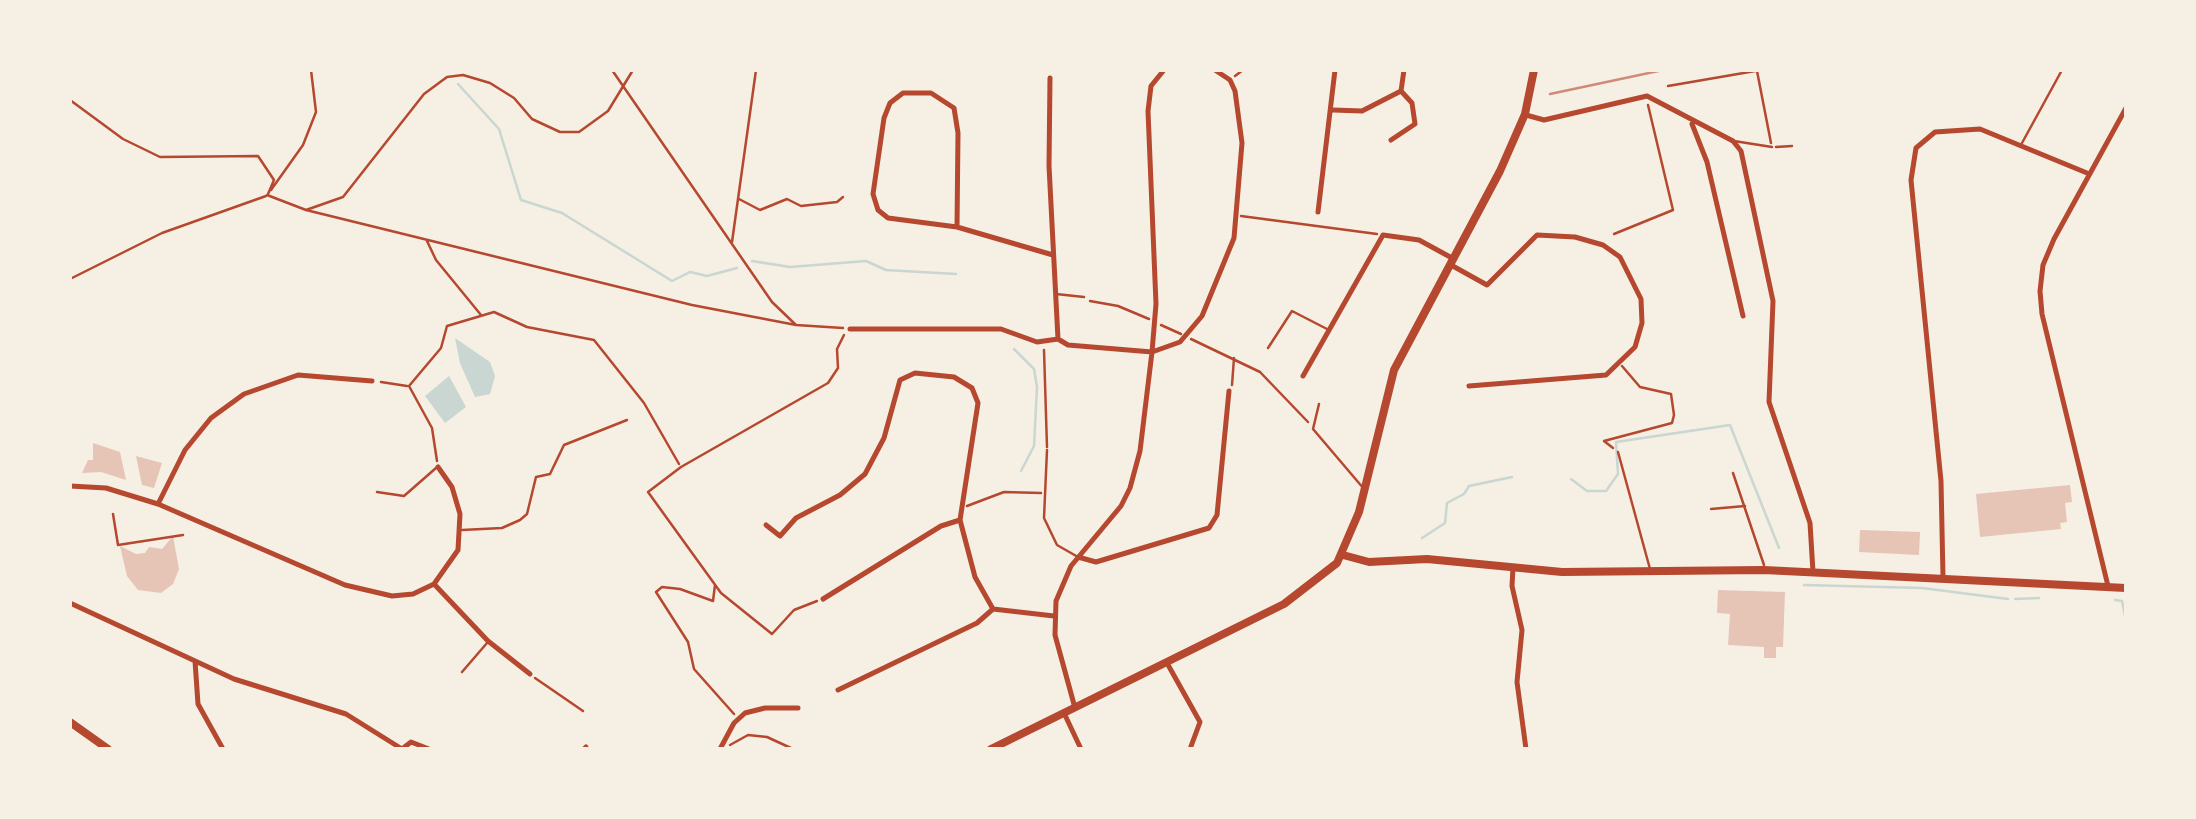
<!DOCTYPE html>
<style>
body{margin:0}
#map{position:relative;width:2196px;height:819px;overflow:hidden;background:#f6efe4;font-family:"PT Sans",sans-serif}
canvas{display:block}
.frame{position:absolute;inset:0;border:72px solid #f6efe4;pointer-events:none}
</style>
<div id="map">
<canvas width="2196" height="819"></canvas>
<div class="frame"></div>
</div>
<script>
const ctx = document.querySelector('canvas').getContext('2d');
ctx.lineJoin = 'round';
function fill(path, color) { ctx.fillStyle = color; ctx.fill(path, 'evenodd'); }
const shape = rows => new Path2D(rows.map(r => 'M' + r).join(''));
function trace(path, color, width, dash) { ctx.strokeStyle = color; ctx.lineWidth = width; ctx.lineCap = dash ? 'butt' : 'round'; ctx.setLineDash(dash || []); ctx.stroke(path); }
const water = shape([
 [455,338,490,362,495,376,490,394,475,397,460,363],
 [449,376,466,407,445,423,425,396]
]);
const stream = shape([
 [458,84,499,129,521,200,562,213,672,281,690,272,707,276,737,268],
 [752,261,790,267,866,261,886,270,956,274],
 [1014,349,1034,369,1037,387,1034,446,1021,471],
 [1571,479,1587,491,1606,491,1618,474,1616,442,1730,425,1779,548],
 [1422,538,1445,523,1447,503,1464,494,1469,486,1512,477],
 [1804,585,1922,588,2008,599],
 [2015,599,2039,598],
 [2115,600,2122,601,2126,621]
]);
const building = shape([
 [93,443,120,452,126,480,101,472,82,473,88,460,93,460],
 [136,456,162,463,154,488,142,485],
 [2070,485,2072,502,2065,503,2067,522,2060,523,2061,529,1980,537,1976,494],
 [1860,530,1920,532,1919,555,1859,552],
 [173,536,179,569,173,584,161,593,138,590,127,576,120,546,136,554,145,553,149,547,162,549],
 [1718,590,1785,592,1783,647,1776,647,1776,658,1764,658,1764,647,1728,645,1730,614,1717,613]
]);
const path = shape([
 [612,70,772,302,796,325,843,328],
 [1757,71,1771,143],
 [1235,76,1243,70],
 [1668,86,1761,70],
 [70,100,123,139,160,157,258,156,274,180,268,194],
 [1776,147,1792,146],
 [271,190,303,145,316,112,311,70],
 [267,195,306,210,343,197,424,94,447,77,463,75,490,83,514,98,532,119,560,132,579,132,608,111,633,70],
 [739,199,760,210,787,199,801,206,837,202,843,197],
 [306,210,692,305,796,325],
 [1241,216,1377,234],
 [1614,234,1673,210,1648,105],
 [427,241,436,260,481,315],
 [732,242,756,70],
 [70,279,162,233,266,196],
 [1090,301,1118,306,1149,319],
 [1161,325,1181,334],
 [1191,339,1260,372,1308,422],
 [1044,350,1047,447],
 [381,382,407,386],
 [1232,385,1234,358],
 [409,386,441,348,447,326,494,312,527,327,594,340,644,403,679,464],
 [409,386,432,428,437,461],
 [1613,448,1604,441,1672,423,1674,415,1671,394,1640,387,1622,366],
 [967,506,1004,492,1041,493],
 [113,514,118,545,183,535],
 [715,585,713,601,680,589,662,587,656,592,688,642,694,669,734,714],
 [817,601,794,610,772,634,721,593,648,492,681,467,828,383,838,368,837,349,844,335],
 [535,678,583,711],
 [730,745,748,735,767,737,793,749]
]);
const service = shape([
 [1734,141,1772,147],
 [2022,143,2062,70],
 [1056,294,1084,297],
 [1268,348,1292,311,1327,329],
 [1319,404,1313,429,1364,489],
 [1047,450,1044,518,1057,545,1078,557],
 [1618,452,1650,569],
 [1733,473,1764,565],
 [377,492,404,496,436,468],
 [1711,509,1745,506],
 [462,530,502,528,520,520,527,514,536,477,550,474,564,445,627,420],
 [462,672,487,643]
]);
const minor = shape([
 [1164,70,1151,86,1148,111,1156,304,1152,352,1180,342,1202,316,1234,238,1242,143,1235,91,1230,80,1215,70],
 [1050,78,1049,166,1058,339,1068,345,1152,352,1140,451,1130,488,1121,506,1071,566,1056,601,1055,635,1075,708],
 [1333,110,1362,111,1401,91,1404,70],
 [1526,115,1544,120,1647,96,1733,141,1741,151,1773,301,1769,402,1810,523,1813,572],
 [1692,124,1707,162,1743,316],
 [1391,140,1415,124,1412,103,1401,91],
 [1318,212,1335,70],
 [957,227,958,133,954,108,931,93,903,93,890,103,884,118,873,194,878,210,888,218,957,227,1053,255],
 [1451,265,1487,285,1537,235,1575,237,1603,245,1620,257,1641,299,1642,323,1635,347,1606,375,1469,386],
 [850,329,1001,329,1037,342,1058,339],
 [1303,376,1383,235,1419,240,1452,258],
 [70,486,106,488,158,504,345,585,392,596,413,594,434,584,458,550,460,514,452,487,438,467],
 [158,504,185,450,211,418,244,394,298,375,372,381],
 [766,525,780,536,796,518,840,495,865,474,884,438,900,380,915,373,954,377,972,388,978,403,960,520,975,577,993,609,1054,616],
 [1078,557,1096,562,1209,528,1217,515,1229,391],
 [1513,567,1512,586,1522,630,1517,682,1526,749],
 [1943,577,1941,481,1911,180,1916,148,1935,132,1980,129,2087,173],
 [434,584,488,641,530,674],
 [2108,586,2042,314,2040,291,2043,265,2054,239,2126,108],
 [823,599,941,526,960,520],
 [70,603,234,679,346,714,402,749],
 [195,661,198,704,223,749],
 [1167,663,1200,722,1190,749],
 [838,690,977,623,993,609],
 [1064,713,1081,749],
 [402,749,411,742,429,749],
 [584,749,586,747],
 [720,749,734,723,745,713,765,708,798,708]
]);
const secondary = shape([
 [1343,555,1369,562,1427,559,1562,572,1764,570,2126,588],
 [70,722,108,749],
 [991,749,1284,604,1337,563,1359,512,1394,370,1500,171,1525,114,1534,70]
]);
const rail = shape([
 [1550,94,1663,70]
]);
fill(water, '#c9d6d2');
trace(stream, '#c9d6d2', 2.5);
fill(building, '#e6c5b7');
trace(path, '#b5482f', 2.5);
trace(service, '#b5482f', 2.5);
trace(minor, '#b5482f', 5);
trace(secondary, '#b5482f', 8);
trace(rail, '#cf8b77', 2.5);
</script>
